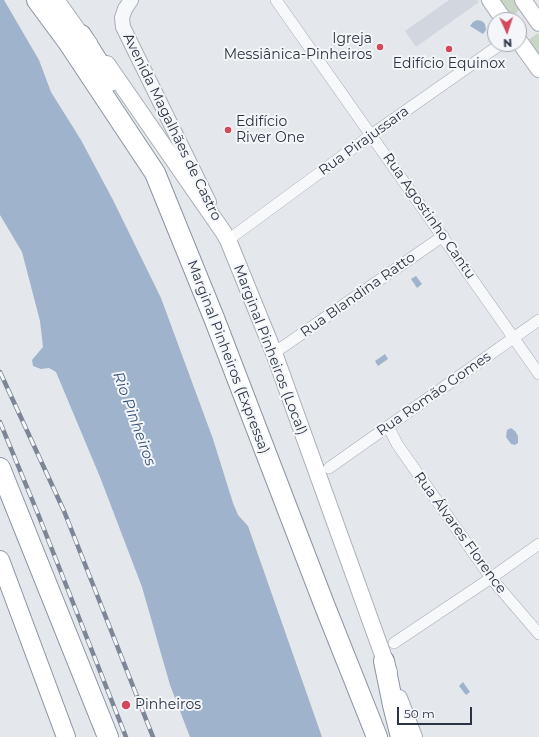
<!DOCTYPE html>
<meta charset="utf-8">
<style>
body{margin:0}
#map{position:relative;width:539px;height:737px;overflow:hidden;background:#e4e7ec;font-family:Montserrat,sans-serif}
canvas{display:block}
.north{position:absolute;left:487px;top:12px;width:40px;height:40px;box-sizing:border-box;background:#f4f6f9;border:1px solid #a4a8b1;border-radius:50%;rotate:177deg;font-size:11px;font-weight:700;line-height:16px;text-align:center;color:#2b3445}
.north::after{content:'';display:block;margin:auto;width:14px;height:18px;background:#d1495b;clip-path:polygon(50% 0,100% 100%,50% 72%,0 100%)}
.scale{position:absolute;left:397px;top:707px;width:75px;height:18px;box-sizing:border-box;border:2px solid #2b3445;border-top:0;padding-left:5px;font-size:12px;line-height:14px;white-space:nowrap;color:#2b3445;-webkit-text-stroke:3px #f4f6f9;paint-order:stroke}
</style>
<div id="map">
<canvas width="539" height="737"></canvas>
<div class="north">N</div>
<div class="scale">50 m</div>
</div>
<script>
const ctx = document.querySelector('canvas').getContext('2d');
ctx.lineJoin = 'round';
function fill(path, color) { ctx.fillStyle = color; ctx.fill(path, 'evenodd'); }
const shape = rows => new Path2D(rows.map(r => 'M' + r).join(''));
function trace(path, color, width, dash) { ctx.strokeStyle = color; ctx.lineWidth = width; ctx.lineCap = dash ? 'butt' : 'round'; ctx.setLineDash(dash || []); ctx.stroke(path); }
function drawText(font, color, halo, rows, align = 'center') {
  ctx.font = font + ' Montserrat,sans-serif'; ctx.lineWidth = 4; ctx.setLineDash([]); ctx.textBaseline = 'middle'; ctx.strokeStyle = halo; ctx.fillStyle = color; for (const [text, x, y, turn = 0] of rows) {
    ctx.save(); ctx.translate(x, y); ctx.rotate((+turn || 0) * Math.PI / 180); ctx.textAlign = isNaN(turn) ? turn : align; if (halo) ctx.strokeText(text, 0, 0); ctx.fillText(text, 0, 0); ctx.restore();
  }
}
const built = shape([
 [449,0,477,0,479,2,416,47,405,31]
]);
const green = shape([
 [499,0,515,0,521,9,511,17],
 [538,33,539,35,539,57,527,41]
]);
const water = shape([
 [0,0,4,0,39,60,51,92,81,140,113,200,161,298,213,439,233,503,238,515,248,526,322,737,190,737,170,685,142,587,100,477,56,372,49,368,41,369,33,366,32,360,43,347,40,321,22,252,0,215],
 [477,20,482,21,485,24,486,30,483,34,470,26,473,22],
 [416,276,422,284,417,288,411,279],
 [385,354,388,359,378,366,375,361],
 [511,428,515,431,518,436,518,443,515,445,511,444,506,437,507,430],
 [463,682,470,692,466,695,459,686]
]);
const minor = shape([
 [276,0,539,374],
 [228,240,371,135,501,44],
 [274,353,443,236],
 [388,426,397,444,491,578,539,634],
 [329,468,539,320],
 [394,643,491,578,539,544]
]);
const tertiary = shape([
 [131,0,125,9,122,18,123,27,209,202]
]);
const secondary = shape([
 [56,0,81,35,89,43],
 [490,0,504,20],
 [523,0,539,23],
 [519,41,539,69],
 [107,64,224,233,228,240,274,353,389,672],
 [399,698,414,737]
]);
const trunk = shape([
 [0,560,66,737]
]);
const motorway = shape([
 [37,0,68,42,155,173,214,318,324,604,377,737],
 [81,35,110,81],
 [0,468,108,737],
 [384,661,393,705,401,737]
]);
const rail = shape([
 [0,372,64,511,153,737],
 [0,422,38,514,126,737]
]);
const markers = [
 [380,47,4,"#d1495b"],
 [449,49,4,"#d1495b"],
 [228,130,4,"#d1495b"],
 [126,705,5,"#d1495b"]
];
const poiNames = [
 ["Igreja",372,39,"right"],
 ["Messiânica-Pinheiros",372,55,"right"],
 ["Edifício Equinox",449,64,"center"],
 ["Edifício",236,122],
 ["River One",236,138],
 ["Pinheiros",135,705]
];
const streetNames = [
 ["Avenida Magalhães de Castro",172,127,64],
 ["Rua Pirajussara",364,141,-36],
 ["Rua Agostinho Cantu",429,216,55],
 ["Rua Blandina Ratto",358,295,-35],
 ["Marginal Pinheiros (Local)",270,350,69],
 ["Marginal Pinheiros (Expressa)",228,357,69],
 ["Rua Romão Gomes",434,394,-35],
 ["Rua Álvares Florence",460,533,54]
];
const waterNames = [
 ["Rio Pinheiros",134,419,70]
];
fill(built, '#d2d6de');
fill(green, '#c9d6c5');
fill(water, '#9fb4cc');
trace(minor, '#a9aeb7', 12);
trace(tertiary, '#a9aeb7', 16);
trace(secondary, '#a9aeb7', 18);
trace(trunk, '#8b94a3', 20);
trace(motorway, '#8b94a3', 22);
trace(minor, '#f7f8fa', 11);
trace(tertiary, '#f7f8fa', 14);
trace(secondary, '#fff', 16);
trace(trunk, '#fff', 18);
trace(motorway, '#fff', 20);
trace(rail, '#7d8696', 4.5);
trace(rail, '#f4f6f9', 3, [9]);
for (const [x, y, r, color] of markers) { const dot = new Path2D(); dot.arc(x, y, r, 0, 2 * Math.PI); ctx.fillStyle = color; ctx.fill(dot); trace(dot, '#f4f6f9', 1.5); }
drawText('14px', '#2b3445', '#f4f6f9', poiNames, 'left');
drawText('14px', '#2b3445', '#f4f6f9', streetNames);
drawText('italic 15px', '#34527a', '#f4f6f9', waterNames);
</script>
